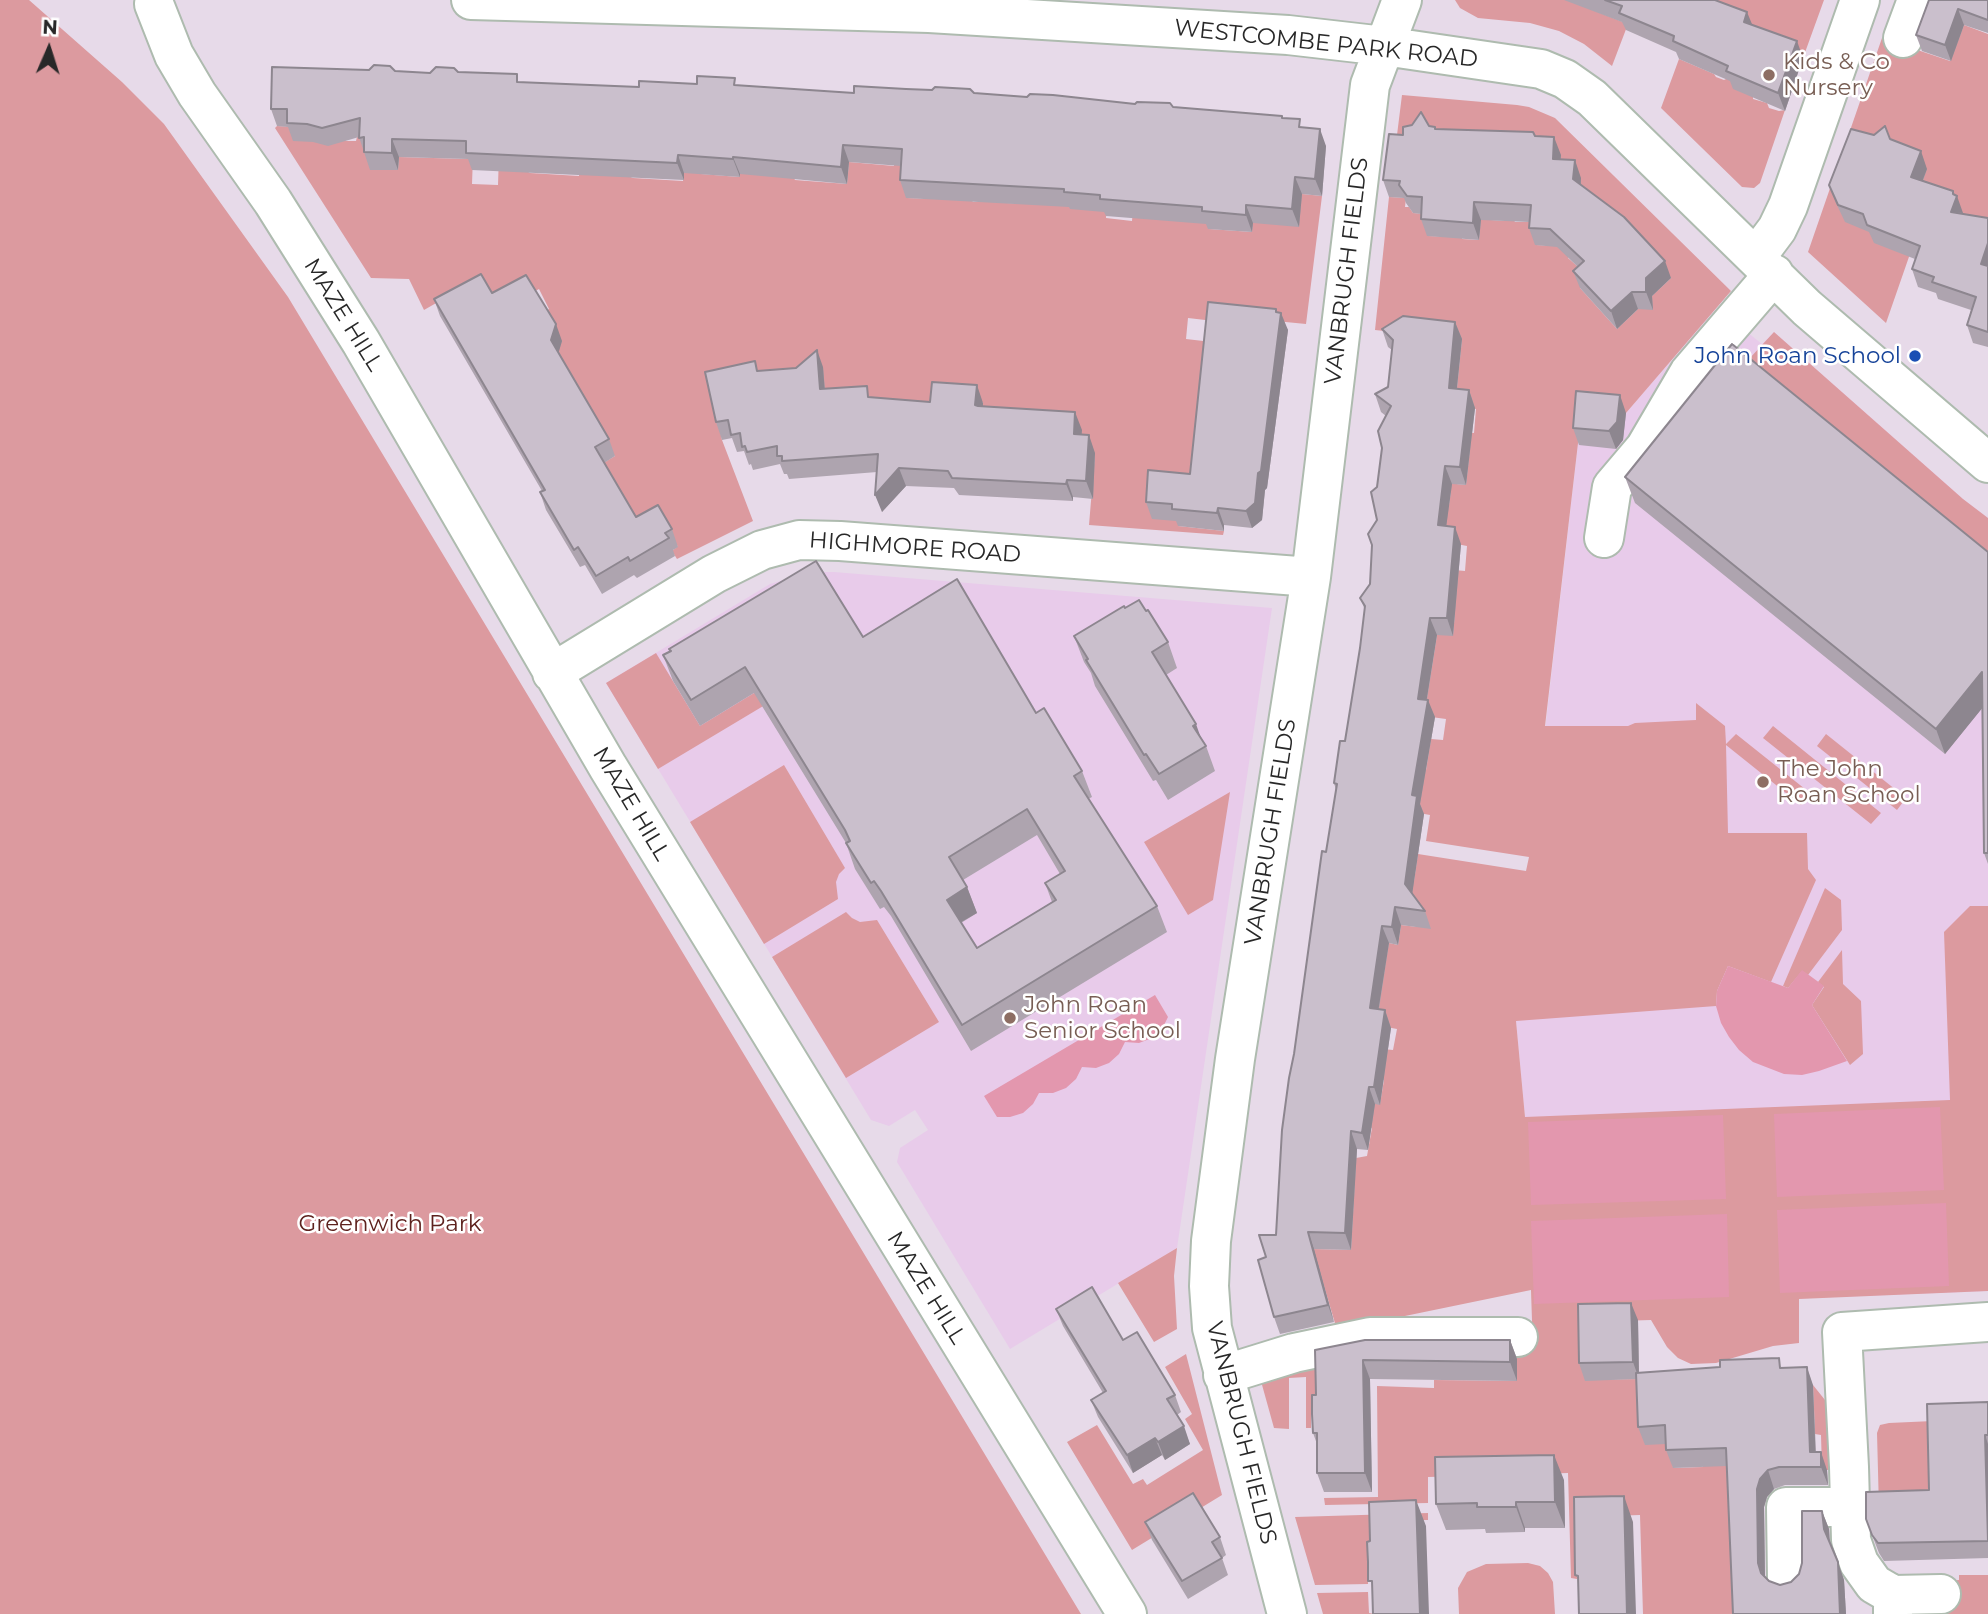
<!DOCTYPE html>
<style>
body{margin:0}
#map{position:relative;width:1988px;height:1614px;overflow:hidden;background:#e7dae9;font-family:Montserrat,sans-serif}
canvas{display:block}
.north{position:absolute;left:14px;top:14px;width:70px;height:70px;-webkit-text-stroke:5px #fff;paint-order:stroke;rotate:3deg;font-size:19px;font-weight:700;line-height:28px;text-align:center;color:#282828}
.north::after{content:'';display:block;margin:auto;width:24px;height:32px;background:#282828;clip-path:polygon(50% 0,100% 100%,50% 72%,0 100%)}
</style>
<div id="map">
<canvas width="1988" height="1614"></canvas>
<div class="north">N</div>
</div>
<script>
const ctx = document.querySelector('canvas').getContext('2d');
ctx.lineJoin = 'round';
function fill(path, color) { ctx.fillStyle = color; ctx.fill(path, 'evenodd'); }
const shape = rows => new Path2D(rows.map(r => 'M' + r).join(''));
function trace(path, color, width, dash) { ctx.strokeStyle = color; ctx.lineWidth = width; ctx.lineCap = dash ? 'butt' : 'round'; ctx.setLineDash(dash || []); ctx.stroke(path); }
function drawText(font, color, halo, rows, align = 'center') {
  ctx.font = font + ' Montserrat,sans-serif'; ctx.lineWidth = 5; ctx.setLineDash([]); ctx.textBaseline = 'middle'; ctx.strokeStyle = halo; ctx.fillStyle = color; for (const [text, x, y, turn = 0] of rows) {
    ctx.save(); ctx.translate(x, y); ctx.rotate((+turn || 0) * Math.PI / 180); ctx.textAlign = isNaN(turn) ? turn : align; if (halo) ctx.strokeText(text, 0, 0); ctx.fillText(text, 0, 0); ctx.restore();
  }
}
const education = shape([
 [1717,308,1762,344,1774,332,1963,499,1988,518,1988,1291,1532,1309,1525,1117,1516,1021,1542,756,1582,409,1626,413],
 [812,572,834,572,1272,608,1177,1248,1010,1349,897,1162,900,1148,928,1130,915,1110,889,1126,871,1120,606,683,770,584]
]);
const green = shape([
 [0,0,29,0,122,82,164,124,288,297,1081,1614,0,1614],
 [1455,0,1567,0,1628,24,1612,66,1584,44,1559,31,1530,23,1478,18,1460,8],
 [1700,0,1824,0,1803,58,1750,39],
 [1964,25,1988,34,1988,234,1919,228,1886,323,1808,252,1882,38,1950,61],
 [1679,59,1714,74,1716,77,1724,80,1728,78,1753,96,1753,99,1767,103,1769,108,1779,111,1785,110,1760,183,1754,188,1742,187,1661,108],
 [1402,95,1517,105,1529,107,1555,118,1731,291,1626,413,1582,409,1545,726,1628,726,1635,723,1696,720,1696,703,1725,726,1726,744,1736,734,1810,793,1801,805,1726,745,1728,833,1807,833,1808,869,1816,880,1771,982,1728,966,1717,991,1716,1006,1516,1021,1525,1117,1950,1100,1944,932,1970,906,1988,906,1988,1291,1799,1299,1799,1343,1773,1346,1716,1363,1691,1364,1678,1358,1667,1347,1651,1320,1584,1322,1585,1380,1639,1379,1643,1391,1645,1444,1672,1444,1673,1468,1703,1467,1703,1450,1731,1448,1731,1430,1761,1429,1763,1471,1733,1473,1737,1559,1768,1586,1739,1587,1740,1614,1643,1614,1640,1515,1580,1517,1581,1557,1577,1558,1577,1579,1571,1578,1568,1473,1428,1477,1428,1503,1325,1505,1324,1498,1378,1497,1377,1386,1434,1388,1434,1380,1516,1381,1517,1351,1533,1351,1531,1290,1337,1330,1313,1249,1351,1250,1356,1158,1367,1156,1372,1128,1355,1125,1359,1102,1380,1104,1384,1080,1379,1079,1383,1049,1393,1050,1397,1029,1376,1025,1388,948,1389,943,1398,945,1401,925,1417,927,1419,912,1412,903,1393,900,1396,879,1414,881,1418,854,1526,871,1529,857,1426,841,1430,815,1408,811,1415,768,1426,770,1431,739,1443,740,1446,719,1424,716,1437,635,1453,635,1455,612,1439,611,1443,569,1465,571,1467,546,1441,541,1442,533,1445,505,1449,505,1451,491,1446,490,1447,483,1466,485,1470,448,1451,445,1452,431,1474,433,1476,409,1455,406,1462,339,1375,330,1389,197,1406,198,1405,207,1409,207,1413,213,1424,214,1429,209,1428,236,1451,237,1457,148,1420,141,1410,144,1409,152,1395,151],
 [1492,147,1507,148,1509,152,1516,152,1523,149,1539,150,1541,154,1560,155,1559,177,1581,178,1580,197,1601,212,1600,214,1621,234,1626,230,1643,248,1647,245,1657,255,1653,259,1671,278,1652,296,1652,301,1644,309,1638,309,1617,329,1580,288,1605,265,1598,258,1584,272,1568,258,1583,240,1554,238,1553,246,1536,245,1537,218,1531,218,1528,222,1515,222,1512,217,1508,216,1504,221,1491,220,1488,215,1481,215,1479,240,1462,239,1469,149,1485,150],
 [277,126,293,127,338,141,356,141,357,137,366,137,398,170,399,157,466,159,473,156,472,184,498,185,499,154,530,173,579,176,580,157,633,178,683,181,684,169,701,174,739,177,741,155,794,178,795,180,847,184,849,162,894,166,896,133,907,198,932,199,935,158,973,202,983,202,984,186,1008,188,1007,203,1023,204,1108,184,1106,218,1132,221,1136,172,1201,192,1209,229,1252,232,1253,217,1302,194,1322,196,1306,324,1245,318,1214,321,1188,318,1186,339,1212,342,1205,412,1178,526,1224,531,1223,535,1089,525,1095,453,982,422,983,402,937,418,710,381,722,440,753,521,677,559,672,551,678,546,642,535,592,470,615,456,487,343,549,309,539,289,498,311,452,294,424,310,409,279,371,278,275,128],
 [1774,332,1963,499,1988,518,1988,554,1749,359],
 [656,653,700,726,782,676,790,690,658,769,606,683],
 [1773,726,1881,813,1871,824,1763,738],
 [1826,734,1906,798,1897,810,1817,746],
 [784,765,845,868,839,874,836,882,838,899,764,944,690,822],
 [1230,792,1213,900,1188,915,1144,842],
 [1825,888,1841,900,1842,930,1808,975,1802,971,1788,988,1783,986],
 [846,912,852,918,860,922,877,920,939,1022,846,1078,772,957],
 [1842,950,1843,984,1861,1001,1863,1054,1850,1065,1812,1005,1824,987,1818,982],
 [1177,1248,1174,1276,1177,1329,1154,1342,1118,1283],
 [1363,1349,1380,1368,1316,1368,1316,1407,1311,1408,1311,1428,1306,1428,1306,1377,1289,1378,1289,1429,1274,1428,1259,1374],
 [1186,1354,1222,1495,1132,1550,1067,1442,1097,1425,1133,1484,1143,1479,1147,1485,1203,1450,1185,1419,1192,1414,1165,1367],
 [1813,1385,1833,1410,1835,1470,1822,1470,1821,1435,1815,1434],
 [1933,1421,1988,1506,1879,1509,1877,1433,1880,1425,1889,1423],
 [1428,1513,1428,1520,1372,1521,1372,1561,1368,1561,1368,1584,1315,1585,1295,1517],
 [1528,1563,1540,1566,1548,1573,1553,1582,1555,1614,1459,1614,1458,1588,1467,1572,1486,1564],
 [1959,1575,1988,1575,1988,1614,1923,1614,1918,1611,1944,1581,1959,1580],
 [1368,1592,1369,1613,1375,1614,1323,1614,1317,1593]
]);
const pitch = shape([
 [1728,966,1788,988,1802,970,1824,986,1812,1005,1847,1061,1819,1071,1802,1075,1784,1074,1753,1062,1739,1050,1729,1037,1721,1023,1716,1006,1717,991],
 [1155,995,1168,1017,1162,1029,1152,1038,1139,1043,1125,1042,1119,1054,1109,1063,1096,1068,1082,1067,1076,1079,1066,1088,1053,1093,1039,1093,1033,1104,1023,1113,1010,1117,997,1117,984,1096],
 [1940,1107,1944,1190,1777,1197,1774,1114],
 [1723,1115,1726,1199,1531,1205,1528,1122],
 [1946,1203,1949,1286,1780,1293,1777,1210],
 [1727,1214,1729,1297,1534,1304,1531,1221]
]);
const minor = shape([
 [471,0,929,13,1288,35,1384,46,1541,69,1565,79,1592,98,1807,308,1988,463],
 [154,4,174,55,197,94,273,202,361,342,608,767,1127,1614],
 [1903,38,1917,0],
 [1756,257,1777,229,1788,206,1860,0],
 [1604,538,1612,487,1645,448,1689,373,1774,274],
 [552,673,714,574,762,550,799,540,840,541,1311,577],
 [1223,1375,1294,1353,1370,1337,1518,1337],
 [1787,1581,1786,1507,1850,1507],
 [1893,1595,1941,1594],
 [1287,1614,1212,1328,1209,1286,1211,1241,1235,1059,1311,577,1370,85,1402,0],
 [1893,1614,1893,1595,1874,1584,1859,1563,1851,1540,1849,1467,1842,1332,1988,1322]
]);
const wall = shape([
 [1564,0,1715,0,1803,58,1785,111,1733,89,1730,81,1679,59,1676,52,1626,30,1622,22],
 [1929,0,1988,0,1988,33,1964,25,1951,61,1922,51,1916,35],
 [395,71,430,73,458,72,520,82,639,87,737,85,854,93,906,89,974,93,1282,116,1283,118,1302,127,1326,146,1322,196,1302,194,1299,227,1253,223,1252,232,1208,229,1206,224,1106,216,1104,212,1070,209,1069,207,906,198,900,180,901,166,849,162,847,184,740,174,740,177,684,173,684,180,472,170,468,159,399,157,398,170,370,170,359,137,328,146,313,142,293,141,288,127,277,126,271,109],
 [1429,126,1435,127,1436,129,1535,136,1561,155,1561,160,1581,178,1581,185,1671,278,1652,296,1653,310,1638,309,1617,329,1580,288,1573,271,1578,267,1557,247,1535,245,1529,228,1529,222,1481,220,1479,240,1427,236,1421,219,1421,214,1413,213,1406,203,1404,198,1389,197,1383,180,1403,135],
 [1890,140,1927,169,1923,181,1953,191,1963,214,1988,218,1988,347,1973,343,1967,325,1971,310,1938,299,1936,293,1918,287,1912,269,1915,259,1874,243,1869,232,1845,222,1836,203,1829,185],
 [492,293,562,341,558,353,609,439,615,456,604,463,636,517,672,529,678,547,673,550,675,556,637,578,634,575,602,594,585,565,580,567,546,510,540,492,542,491,440,316,434,299],
 [1277,312,1288,330,1267,488,1265,490,1262,520,1252,528,1224,525,1224,531,1178,526,1176,521,1152,519,1146,502,1190,474],
 [1455,322,1462,339,1457,389,1469,390,1475,408,1466,485,1452,484,1446,526,1461,544,1453,636,1437,635,1427,700,1435,717,1420,804,1424,814,1412,894,1425,911,1431,929,1401,925,1398,945,1389,943,1379,1009,1385,1010,1391,1028,1380,1105,1375,1104,1368,1150,1357,1149,1351,1250,1314,1249,1334,1322,1280,1334,1274,1317,1266,1257,1276,1235,1294,1054,1336,790,1334,783,1345,741,1360,648,1365,610,1360,598,1370,584,1377,520,1377,487,1386,416,1381,412,1375,394,1388,387,1392,350,1388,347,1382,329],
 [823,367,825,389,871,397,930,402,983,403,983,406,1082,430,1081,435,1095,453,1093,499,1073,497,1073,501,959,495,954,488,906,486,882,512,877,472,789,479,787,474,784,474,780,464,753,470,751,464,749,465,744,451,737,452,732,438,722,440,716,422,758,371],
 [1626,413,1623,440,1616,449,1579,445,1573,428],
 [1625,477,1988,552,1988,864,1984,853,1982,708,1945,754,1635,503],
 [1125,608,1146,611,1168,642,1177,668,1166,675,1206,746,1215,771,1168,800,1156,780,1153,781,1095,686,1091,673,1084,662,1074,636],
 [863,637,1036,713,1082,771,1092,797,1088,799,1157,906,1167,932,971,1051,891,916,884,907,880,909,855,869,846,843,754,693,700,726,673,681,663,655,670,651,669,649],
 [1037,835,1060,874,1045,883,1052,902,977,948,961,923,977,913,967,887,963,880],
 [1056,1309,1123,1340,1175,1395,1181,1412,1177,1415,1190,1444,1165,1460,1162,1455,1133,1473,1098,1417,1091,1400,1103,1393,1063,1326],
 [1638,1320,1639,1373,1783,1368,1813,1385,1816,1452,1827,1470,1828,1485,1785,1485,1774,1489,1767,1497,1764,1507,1765,1577,1769,1581,1780,1585,1791,1582,1799,1574,1822,1511,1829,1529,1830,1544,1844,1580,1846,1614,1733,1614,1727,1466,1673,1468,1666,1450,1666,1444,1645,1445,1638,1427,1637,1379,1585,1381,1579,1363],
 [1510,1340,1517,1359,1517,1381,1370,1379,1372,1492,1324,1492,1317,1473,1317,1444,1313,1433,1316,1395,1315,1350],
 [1988,1402,1988,1558,1884,1561,1879,1553,1866,1519,1929,1490],
 [1564,1480,1565,1528,1525,1528,1525,1532,1486,1533,1485,1529,1446,1530,1436,1504],
 [1145,1522,1220,1537,1226,1555,1222,1558,1228,1575,1188,1599,1152,1540]
]);
const shadedWall = shape([
 [1958,9,1964,25,1951,61,1945,45],
 [1747,12,1754,29,1744,22],
 [1797,41,1803,58,1785,111,1778,93],
 [1320,129,1326,146,1322,196,1315,179],
 [1554,137,1561,155,1559,177,1553,159],
 [392,139,399,157,398,170,392,153],
 [843,145,849,162,847,184,841,167],
 [1921,151,1927,169,1917,195,1911,177],
 [678,155,684,173,684,180,677,163],
 [733,157,740,174,740,177,733,159],
 [1575,160,1581,178,1580,197,1573,179],
 [1295,177,1302,194,1299,227,1292,209],
 [1953,191,1956,198,1957,196,1963,213,1951,212],
 [1474,202,1481,220,1479,240,1473,223],
 [1246,205,1253,223,1252,232,1246,215],
 [1988,243,1988,279,1981,264],
 [1665,261,1671,278,1652,296,1653,310,1646,292,1646,278],
 [1632,292,1638,309,1617,329,1611,311],
 [1276,309,1280,322,1281,313,1288,330,1267,488,1265,490,1262,520,1252,528,1246,511],
 [1455,322,1462,339,1455,406,1449,388],
 [556,324,562,341,557,358,551,340],
 [817,350,823,367,826,407,820,389],
 [977,385,983,403,982,422,975,405],
 [1469,390,1475,408,1466,485,1460,467],
 [1620,395,1626,413,1623,440,1616,449,1609,431],
 [1075,412,1082,430,1080,452,1074,434],
 [1089,435,1095,453,1093,499,1086,481],
 [1445,466,1452,484,1444,543,1438,525],
 [899,468,906,486,882,512,875,495],
 [1067,480,1073,497,1073,501,1066,484],
 [1218,508,1224,525,1224,531,1217,513],
 [1455,527,1461,544,1453,636,1447,618],
 [1430,618,1437,635,1424,716,1418,699],
 [1982,672,1988,701,1945,754,1936,729],
 [1428,700,1435,717,1420,804,1424,814,1411,902,1405,884,1412,795],
 [1196,724,1204,747,1193,726],
 [967,887,977,913,956,925,947,900],
 [1395,907,1401,925,1398,945,1392,927],
 [1382,926,1389,943,1376,1025,1370,1008],
 [1385,1010,1391,1028,1380,1105,1374,1087],
 [1369,1087,1375,1104,1368,1150,1362,1133],
 [1351,1131,1357,1149,1351,1250,1345,1233],
 [1308,1232,1314,1249,1334,1322,1328,1305],
 [1631,1303,1638,1320,1639,1379,1633,1362],
 [1510,1340,1517,1359,1517,1381,1510,1362],
 [1363,1360,1370,1379,1372,1492,1365,1473],
 [1807,1367,1813,1385,1816,1467,1810,1452],
 [1184,1426,1190,1444,1165,1460,1158,1442],
 [1985,1435,1988,1444,1988,1541],
 [1155,1438,1162,1455,1133,1473,1127,1455],
 [1821,1452,1827,1470,1828,1485,1821,1467],
 [1554,1455,1564,1480,1565,1528,1555,1502],
 [1768,1470,1774,1489,1767,1497,1764,1507,1765,1581,1758,1563,1757,1489,1760,1479],
 [1624,1496,1633,1522,1636,1614,1627,1614],
 [1416,1500,1426,1526,1429,1614,1420,1614],
 [1516,1502,1525,1528,1525,1532,1516,1507],
 [1822,1511,1829,1529,1830,1547,1824,1529],
 [1838,1562,1844,1580,1846,1614,1840,1614]
]);
const building = shape([
 [1605,0,1715,0,1747,12,1744,22,1797,41,1778,93,1726,71,1728,66,1673,41,1674,36,1619,13,1622,6,1605,0],
 [1929,0,1988,0,1988,20,1958,9,1945,45,1916,35,1929,0],
 [374,65,390,66,395,71,430,73,436,67,454,68,458,72,517,74,517,82,639,87,639,81,697,84,697,76,735,78,734,85,854,93,854,86,906,89,932,90,935,87,970,89,974,93,1027,97,1030,94,1053,95,1135,104,1137,102,1170,103,1173,107,1282,116,1282,118,1300,119,1299,127,1320,129,1315,179,1295,177,1292,209,1246,205,1246,215,1202,211,1202,207,1100,199,1100,195,1064,192,1064,189,900,180,902,149,843,145,841,167,733,157,733,159,678,155,677,163,466,153,466,141,392,139,392,153,364,152,364,137,359,138,360,118,322,128,307,124,287,123,287,109,271,109,272,67,369,70,374,65],
 [1421,112,1429,126,1435,127,1435,129,1533,132,1535,136,1554,137,1553,159,1575,160,1573,179,1624,217,1665,261,1646,278,1646,292,1632,292,1611,311,1573,271,1584,261,1550,229,1529,228,1531,205,1474,202,1473,223,1421,219,1422,197,1407,196,1399,185,1400,181,1383,180,1389,134,1403,135,1403,127,1412,125,1421,112],
 [1885,126,1890,139,1921,151,1911,177,1953,191,1953,194,1957,196,1951,212,1988,218,1988,243,1981,264,1988,266,1988,332,1967,325,1976,297,1932,282,1934,277,1912,269,1920,246,1867,225,1863,214,1838,205,1829,185,1851,129,1874,135,1885,126],
 [481,274,492,293,526,275,556,324,551,340,609,439,595,447,636,517,658,505,672,529,665,533,669,538,630,561,628,557,596,576,578,547,574,550,540,492,545,490,434,299,481,274],
 [1208,302,1276,309,1276,312,1281,313,1261,471,1258,473,1255,503,1246,511,1218,508,1217,513,1172,509,1172,504,1146,502,1148,470,1190,474,1208,302],
 [1403,316,1455,322,1449,388,1469,390,1460,467,1445,466,1438,525,1455,527,1447,618,1430,618,1418,699,1428,700,1412,795,1417,796,1405,884,1425,911,1395,907,1392,927,1382,926,1370,1008,1385,1010,1374,1087,1369,1087,1362,1133,1351,1131,1345,1233,1308,1232,1328,1305,1274,1317,1258,1260,1266,1257,1259,1235,1276,1235,1282,1130,1289,1078,1294,1054,1322,851,1326,852,1337,784,1334,783,1340,741,1345,741,1360,648,1365,606,1360,598,1370,584,1372,545,1368,534,1377,520,1371,492,1377,487,1382,448,1378,431,1391,406,1375,394,1388,387,1393,340,1382,329,1403,316],
 [1732,344,1988,552,1988,853,1984,853,1982,672,1936,729,1625,477,1732,344],
 [817,350,820,389,867,386,868,397,930,402,932,382,977,385,975,405,978,406,1075,412,1074,434,1089,435,1086,481,1067,480,1066,484,952,478,948,471,899,468,875,495,878,454,782,461,782,456,777,456,777,446,747,452,745,446,742,447,740,433,731,435,728,420,716,422,705,372,755,361,757,371,796,368,817,350],
 [1576,391,1620,395,1617,422,1609,431,1573,428,1576,391],
 [816,561,863,637,957,579,1036,713,1044,708,1082,771,1074,776,1157,906,962,1025,881,891,874,881,871,883,846,843,850,841,845,830,745,667,691,700,663,655,671,651,669,649,816,561],
 [1027,809,1065,871,1045,883,1056,900,977,948,947,900,967,887,949,857,1027,809],
 [1139,600,1146,611,1148,610,1168,642,1152,652,1196,724,1193,726,1206,746,1159,774,1146,754,1144,755,1086,660,1088,659,1074,636,1124,606,1125,608,1139,600],
 [1092,1287,1123,1340,1137,1332,1175,1395,1167,1399,1184,1426,1158,1442,1155,1438,1127,1455,1091,1400,1106,1391,1056,1309,1092,1287],
 [1631,1303,1633,1362,1579,1363,1578,1304,1631,1303],
 [1365,1340,1510,1340,1510,1362,1363,1360,1365,1473,1317,1473,1317,1433,1313,1433,1312,1414,1312,1395,1316,1395,1315,1350,1365,1340],
 [1779,1358,1780,1368,1807,1367,1810,1452,1821,1452,1821,1467,1779,1467,1768,1470,1760,1479,1757,1489,1758,1563,1761,1573,1769,1581,1780,1585,1791,1582,1799,1574,1802,1563,1802,1511,1822,1511,1824,1529,1838,1562,1840,1614,1733,1614,1726,1448,1666,1450,1665,1425,1638,1427,1636,1373,1720,1367,1720,1360,1779,1358],
 [1988,1402,1988,1435,1985,1435,1988,1541,1878,1543,1872,1535,1866,1519,1866,1492,1929,1490,1927,1404,1988,1402],
 [1554,1455,1555,1502,1516,1502,1516,1507,1477,1507,1477,1503,1436,1504,1435,1457,1554,1455],
 [1193,1493,1220,1537,1212,1542,1222,1558,1182,1581,1145,1522,1193,1493],
 [1624,1496,1627,1614,1579,1614,1578,1576,1575,1575,1574,1497,1624,1496],
 [1416,1500,1420,1614,1373,1614,1372,1581,1368,1581,1368,1562,1367,1542,1370,1541,1369,1502,1416,1500]
]);
const markers = [
 [1769,75,7,"#8d6e63"],
 [1915,356,7,"#1a4fb4"],
 [1763,782,7,"#8d6e63"],
 [1010,1018,7,"#8d6e63"]
];
const streetNames = [
 ["WESTCOMBE PARK ROAD",1326,44,6],
 ["VANBRUGH FIELDS",1347,271,-83],
 ["MAZE HILL",343,315,58],
 ["HIGHMORE ROAD",915,548,4],
 ["MAZE HILL",631,804,59],
 ["VANBRUGH FIELDS",1271,832,-81],
 ["MAZE HILL",926,1288,58],
 ["VANBRUGH FIELDS",1241,1433,76]
];
const educationNames = [
 ["Kids & Co",1783,62],
 ["Nursery",1783,88],
 ["The John",1777,769],
 ["Roan School",1777,795],
 ["John Roan",1024,1005],
 ["Senior School",1024,1031]
];
const transitNames = [
 ["John Roan School",1901,356]
];
const parkNames = [
 ["Greenwich Park",390,1224]
];
fill(education, '#e8cbea');
fill(green, '#dc9a9f');
fill(pitch, '#e397ae');
trace(minor, '#aebbaf', 42);
trace(minor, '#fff', 38);
fill(wall, '#aea4af');
fill(shadedWall, '#8d868f');
fill(building, '#cabfcc');
trace(building, '#8d868f', 2);
for (const [x, y, r, color] of markers) { const dot = new Path2D(); dot.arc(x, y, r, 0, 2 * Math.PI); ctx.fillStyle = color; ctx.fill(dot); trace(dot, '#fff', 2.5); }
drawText('23px', '#282828', '#fff', streetNames);
drawText('23px', '#785e54', '#fff', educationNames, 'left');
drawText('23px', '#164399', '#fff', transitNames, 'right');
drawText('23px', '#5e221e', '#fff', parkNames);
</script>
